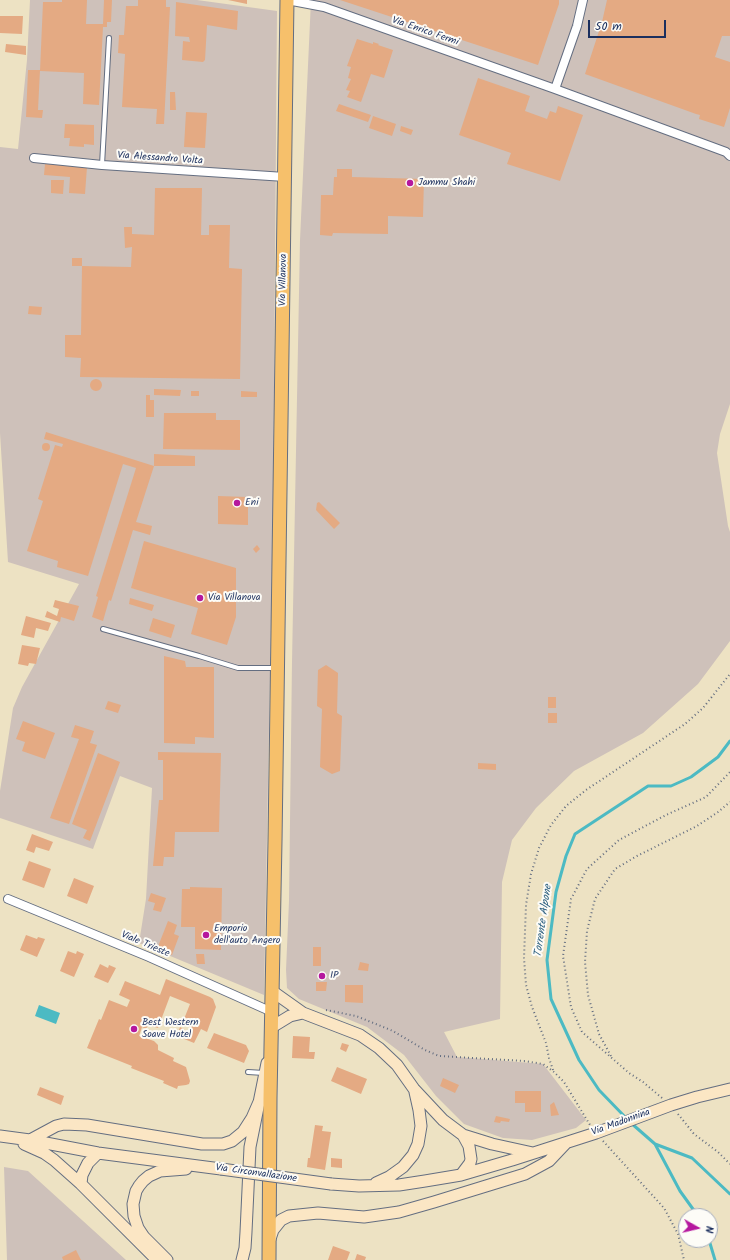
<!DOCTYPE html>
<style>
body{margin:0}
#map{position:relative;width:730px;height:1260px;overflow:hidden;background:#ede2c3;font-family:Kalam,sans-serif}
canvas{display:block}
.north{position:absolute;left:678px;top:1208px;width:40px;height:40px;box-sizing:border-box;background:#fdfcf7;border:1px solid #a3aaba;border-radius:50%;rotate:98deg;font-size:11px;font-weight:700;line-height:16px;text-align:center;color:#1b2f5e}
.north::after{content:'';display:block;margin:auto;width:14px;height:18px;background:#b5179e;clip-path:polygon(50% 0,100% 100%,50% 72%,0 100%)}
.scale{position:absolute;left:588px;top:20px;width:78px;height:18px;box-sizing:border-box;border:2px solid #1b2f5e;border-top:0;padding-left:5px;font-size:12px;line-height:14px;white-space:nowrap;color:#1b2f5e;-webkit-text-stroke:3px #fdfcf7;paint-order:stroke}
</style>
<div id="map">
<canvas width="730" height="1260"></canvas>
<div class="north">N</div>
<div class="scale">50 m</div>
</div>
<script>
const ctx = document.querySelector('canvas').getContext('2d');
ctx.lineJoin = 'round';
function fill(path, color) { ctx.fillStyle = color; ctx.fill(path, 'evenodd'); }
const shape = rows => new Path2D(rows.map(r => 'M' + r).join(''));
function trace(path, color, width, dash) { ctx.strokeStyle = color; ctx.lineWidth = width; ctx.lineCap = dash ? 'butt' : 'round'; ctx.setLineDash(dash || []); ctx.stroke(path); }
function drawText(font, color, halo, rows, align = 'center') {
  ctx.font = font + ' Kalam,sans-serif'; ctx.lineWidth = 4; ctx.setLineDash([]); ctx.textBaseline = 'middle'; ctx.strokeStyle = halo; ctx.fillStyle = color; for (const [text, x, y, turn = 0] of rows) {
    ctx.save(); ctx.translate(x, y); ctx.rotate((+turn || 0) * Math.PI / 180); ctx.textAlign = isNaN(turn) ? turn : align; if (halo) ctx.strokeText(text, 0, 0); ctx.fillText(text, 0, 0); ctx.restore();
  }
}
const industrial = shape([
 [30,0,197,0,277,11,273,513,264,995,139,943,146,899,152,788,120,776,93,849,0,818,0,791,13,708,22,687,79,584,8,562,0,433,0,147,18,149,27,60],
 [311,0,730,0,730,404,720,434,717,453,728,526,730,532,730,641,698,684,643,733,574,771,536,808,512,840,502,882,500,1019,444,1032,457,1057,543,1064,586,1120,576,1128,532,1140,503,1138,464,1124,436,1096,404,1055,367,1027,299,999,287,988,286,970,289,901,292,662,300,240],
 [4,1167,28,1171,126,1260,7,1260]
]);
const water = shape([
 [39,1005,60,1013,56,1024,35,1016]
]);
const stream = shape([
 [627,1119,599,1090,579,1060,551,999,547,960,556,892,566,856,575,834,648,786,671,786,691,777,718,757,730,741],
 [631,1123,655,1144,692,1158,730,1194],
 [655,1144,680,1191,698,1216],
 [709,1240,715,1260]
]);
const building = shape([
 [62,0,87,0,86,24,103,24,104,0,112,0,111,22,107,22,107,27,103,27,99,105,83,104,84,73,40,71,43,2,62,2],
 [138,0,166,0,166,7,170,7,164,124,156,124,157,109,122,107,125,54,118,53,119,35,124,35,126,6,138,6],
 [228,0,247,0,247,4],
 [340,0,559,0,559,4,538,65],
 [607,0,730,0,730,36,722,36,715,57,730,62,730,108,724,127,699,119,700,115,696,114,585,74,602,22],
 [176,2,238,11,237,30,207,25,205,60,203,62,182,60,183,41,190,42,189,37,175,36],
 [0,16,23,16,22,34,0,33],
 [357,39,373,44,373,42,379,44,378,45,393,50,384,78,371,74,361,102,347,97,350,91,346,90,351,79,348,78,351,67,347,66],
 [6,44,26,46,26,55,5,52],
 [28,70,40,70,38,110,43,110,42,118,26,117],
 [478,78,530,96,525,111,547,119,550,111,556,113,558,106,583,115,560,181,507,164,511,153,459,135],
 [170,92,175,92,176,110,170,110],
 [339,104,371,115,368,122,336,111],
 [186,112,207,113,205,148,184,147],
 [373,116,396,124,392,136,369,128],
 [65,124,94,125,94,145,84,144,84,147,69,146,70,138,64,138],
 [401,126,413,130,411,135,400,131],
 [45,164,87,167,85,194,69,193,70,177,44,175],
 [337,169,352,169,352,177,424,179,423,217,388,216,388,234,333,233,332,236,320,235,321,195,333,195,334,177,337,177],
 [51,180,64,180,63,194,51,193],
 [155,188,202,188,201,235,209,235,209,225,230,225,229,268,242,269,240,379,80,377,81,358,65,357,65,335,81,335,82,266,131,267,132,247,125,248,124,227,132,227,132,234,154,235],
 [72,258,82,258,82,266,72,266],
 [29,306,42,307,41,315,28,314],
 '90 385a6 6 0 1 1 12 0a6 6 0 1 1-12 0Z',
 [154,389,181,390,180,396,154,395],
 [191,391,199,391,199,396,191,396],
 [241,391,257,392,257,397,241,397],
 [146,395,150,395,150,400,154,400,154,417,146,417],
 [164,413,216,413,216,420,240,420,240,450,163,449],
 [46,432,154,466,136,522,152,526,150,535,133,530,111,601,109,600,103,621,92,617,98,597,96,596,136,468,123,464,88,576,57,567,58,561,27,551,43,501,38,499,55,445,62,447,63,444,44,439],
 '42 447a4 4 0 1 1 8 0a4 4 0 1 1-8 0Z',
 [154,454,195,456,195,466,154,466],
 [218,496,248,497,248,525,218,524],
 [319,502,340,523,334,529,316,510,317,503],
 [144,541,236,568,236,617,227,645,191,634,198,608,131,588],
 [257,545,260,549,256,553,253,549],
 [130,598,154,605,152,611,129,604],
 [55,600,79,606,74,621,61,617,60,622,45,617,47,611,57,616,59,609,53,607],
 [26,616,51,623,48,631,36,628,34,638,21,635],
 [153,618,175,625,171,638,149,631],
 [22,645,40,648,36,664,29,663,28,666,18,664],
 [164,656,185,661,186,667,214,667,214,738,195,737,195,744,164,743],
 [326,665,338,673,337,713,342,716,340,771,332,774,320,767,322,709,317,706,318,670],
 [548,697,556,697,556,708,548,708],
 [108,701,121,705,118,713,105,709],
 [548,713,557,713,557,723,548,723],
 [23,721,55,733,45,759,22,751,25,742,16,739],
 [75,725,94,731,90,743,97,745,69,824,50,818,79,739,71,737],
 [158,752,221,753,219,832,175,832,174,857,164,857,163,866,153,866,159,800,163,800,163,760,158,760],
 [98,753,120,762,90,841,83,838,87,830,72,824],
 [478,763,496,764,496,770,478,769],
 [32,834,53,842,49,851,36,847,34,853,26,850],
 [29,861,51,869,44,888,22,880],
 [74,878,94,886,87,904,67,896],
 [190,887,222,888,221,950,195,949,195,927,181,927,182,889,190,889],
 [151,893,166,898,161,912,153,910,155,903,148,901],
 [168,921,177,925,174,934,179,936,172,955,157,949],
 [26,935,37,939,38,937,45,939,37,957,20,950],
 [313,947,321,947,321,966,313,966],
 [68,951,76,954,77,951,84,954,74,977,60,971],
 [196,954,204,954,205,964,197,964],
 [360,962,369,964,368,971,358,970],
 [100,964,108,968,109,965,116,968,108,983,94,977],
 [166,979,210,997,213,999,216,1007,207,1032,201,1029,194,1043,177,1036,180,1027,189,1032,191,1028,182,1024,190,1004,170,996,158,1028,148,1025,146,1029,142,1027,139,1036,154,1041,158,1045,158,1050,174,1058,173,1061,186,1067,190,1081,189,1084,186,1085,178,1086,177,1089,163,1083,164,1081,131,1068,132,1066,87,1048,99,1019,101,1020,109,1000,127,1007,130,1000,119,995,125,981,160,995],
 [316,982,327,982,326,991,316,991],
 [345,985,363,985,363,1003,345,1002],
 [214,1033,246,1045,249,1051,244,1063,207,1048],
 [293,1036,310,1037,309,1052,315,1052,314,1059,292,1058],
 [342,1043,349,1045,346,1052,340,1049],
 [337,1067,367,1079,361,1094,331,1081],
 [443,1078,459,1085,455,1093,440,1086],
 [40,1087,64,1096,61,1105,37,1095],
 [515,1091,541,1091,541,1112,525,1112,525,1103,515,1103],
 [554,1102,559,1115,551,1116,550,1105],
 [496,1116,510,1119,509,1122,501,1121,500,1123,494,1122],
 [315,1125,323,1126,322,1131,331,1132,325,1170,307,1167,308,1158,310,1158],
 [331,1158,342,1159,342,1168,331,1167],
 [333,1246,350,1252,347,1260,328,1260],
 [76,1250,81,1260,63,1260,62,1257],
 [357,1254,366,1257,365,1260,355,1260]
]);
const path = shape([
 [326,1010,356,1016,393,1031,425,1050,439,1056,524,1061,543,1064,554,1072,564,1082,590,1125],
 [611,1056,599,1034,588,995,585,962,587,931,595,899,615,869,637,856,697,826,718,812,730,802],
 [553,1070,549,1058,546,1043,532,1007,526,985,524,958,526,905,531,874,539,848,551,825,566,806,586,790,685,724,703,708,730,674],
 [662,1098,643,1082,629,1073,582,1032,571,1007,563,956,571,899,587,869,619,840,666,815,706,797,730,772],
 [678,1114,694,1134,718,1152,730,1164],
 [603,1141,664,1208,678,1234,684,1260]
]);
const lane = shape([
 [102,165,109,38],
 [103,629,199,656,238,668,276,668],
 [248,1072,264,1073]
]);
const street = shape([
 [287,0,324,7,555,89,577,26,583,0],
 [555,89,726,152,730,156],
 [34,158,102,165,285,177],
 [8,899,149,957,272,1012]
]);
const secondary = shape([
 [272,991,303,1013,360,1035,379,1048,397,1065,414,1089,443,1120,463,1135,492,1144,533,1153],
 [272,1027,290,1016,303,1013],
 [0,1136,30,1140,98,1153,221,1169],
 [30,1140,56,1126,64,1124,87,1125,202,1144,223,1144,232,1141,243,1132,252,1118,259,1102],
 [24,1144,44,1153,54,1160,81,1184,157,1260],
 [461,1175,470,1163,471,1159,469,1146,463,1135],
 [376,1183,389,1177,403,1167,413,1155,418,1144,421,1126,419,1110,415,1092],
 [81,1184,82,1175,88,1163,98,1153],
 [331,1184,359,1186,399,1185,425,1181,461,1175,512,1160,596,1133,671,1105,697,1097,730,1089],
 [270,1239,273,1230,281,1220,289,1216,318,1213,364,1217,399,1212,434,1202,525,1174,549,1161,566,1143],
 [167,1260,144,1237,138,1228,134,1216,133,1204,136,1191,139,1186,143,1181,149,1176,160,1171,186,1169],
 [242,1260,245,1248,246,1232,250,1147,267,1063]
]);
const primary = shape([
 [269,1260,270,1098,275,841,287,0]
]);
const secondaryBridge = shape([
 [221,1169,331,1184]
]);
const markers = [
 [410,183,4,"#b5179e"],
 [237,503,4,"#b5179e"],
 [200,598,4,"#b5179e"],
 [206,935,4,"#b5179e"],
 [322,976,4,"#b5179e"],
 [134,1029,4,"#b5179e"]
];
const streetNames = [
 ["Via Enrico Fermi",425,32,19],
 ["Via Alessandro Volta",160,159,4],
 ["Via Villanova",284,280,-89],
 ["Viale Trieste",145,945,23],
 ["Via Madonnina",621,1123,-20],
 ["Via Circonvallazione",256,1174,8]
];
const poiNames = [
 ["Jammu Shahi",418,183],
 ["Eni",245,503],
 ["Via Villanova",208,598],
 ["Emporio",214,929],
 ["dell'auto Angero",214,941],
 ["IP",330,976],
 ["Best Western",142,1023],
 ["Soave Hotel",142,1035]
];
const waterNames = [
 ["Torrente Alpone",544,921,-82]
];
fill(industrial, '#cec1ba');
fill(water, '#4cbac3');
trace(stream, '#4cbac3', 3);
fill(building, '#e4aa83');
trace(lane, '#646e81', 6);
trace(street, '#646e81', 10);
trace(secondary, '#646e81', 13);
trace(primary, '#646e81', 15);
trace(path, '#646e81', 2, [1, 3]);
trace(lane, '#fff', 4);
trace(street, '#fff', 8);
trace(secondary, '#fbe6c4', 11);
trace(primary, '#f6c06b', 13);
trace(secondaryBridge, '#646e81', 13, []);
trace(secondaryBridge, '#fbe6c4', 11);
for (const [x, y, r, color] of markers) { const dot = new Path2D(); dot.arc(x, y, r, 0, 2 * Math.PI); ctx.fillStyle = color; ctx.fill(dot); trace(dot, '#fdfcf7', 1.5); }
drawText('10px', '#1b2f5e', '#fdfcf7', streetNames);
drawText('10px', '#1b2f5e', '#fdfcf7', poiNames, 'left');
drawText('italic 11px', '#2c6081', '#fdfcf7', waterNames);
</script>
